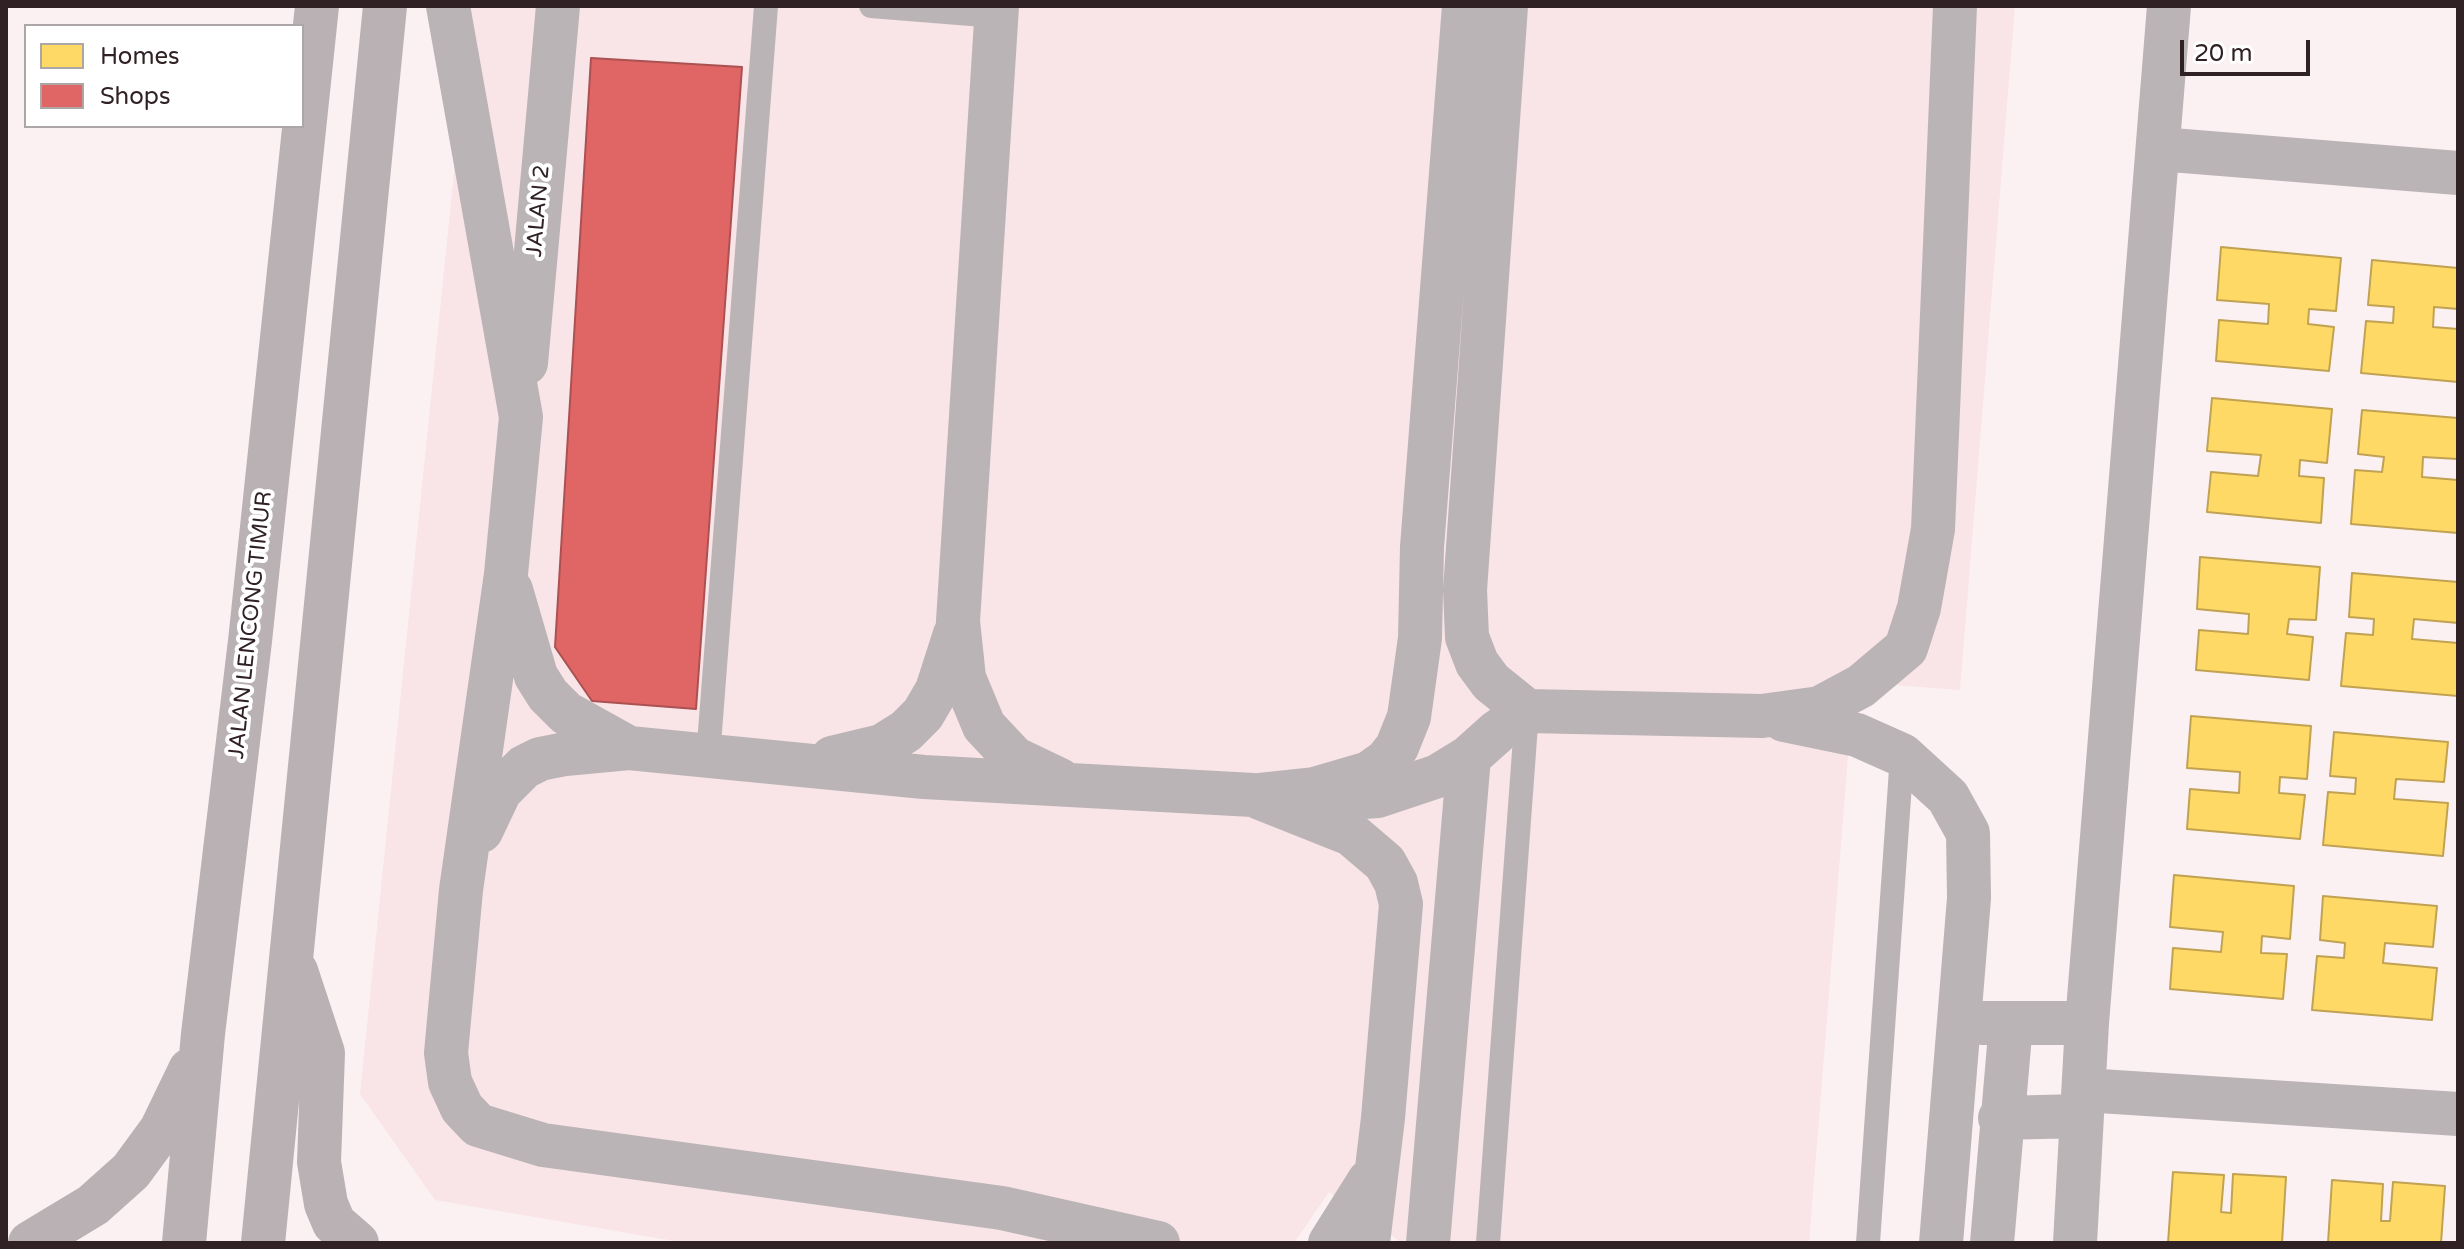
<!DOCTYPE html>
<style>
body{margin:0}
#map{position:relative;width:2464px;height:1249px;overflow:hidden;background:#fbf1f3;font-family:"Varela Round",sans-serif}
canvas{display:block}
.frame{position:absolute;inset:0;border:8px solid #302124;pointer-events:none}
.legend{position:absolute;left:24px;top:24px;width:280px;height:104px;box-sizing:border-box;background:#fff;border:2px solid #aca6a7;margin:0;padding:10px 14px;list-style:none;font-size:24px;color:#302124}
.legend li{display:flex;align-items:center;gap:16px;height:40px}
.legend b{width:40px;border:2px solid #aca6a7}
.scale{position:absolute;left:2180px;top:40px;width:130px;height:36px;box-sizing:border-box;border:4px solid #302124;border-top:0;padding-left:10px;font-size:24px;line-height:28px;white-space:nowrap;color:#302124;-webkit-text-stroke:6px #fff;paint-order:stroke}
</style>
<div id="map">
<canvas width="2464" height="1249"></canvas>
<div class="frame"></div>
<ul class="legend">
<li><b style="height:22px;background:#ffd966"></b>Homes</li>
<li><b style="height:22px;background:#e06666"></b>Shops</li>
</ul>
<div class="scale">20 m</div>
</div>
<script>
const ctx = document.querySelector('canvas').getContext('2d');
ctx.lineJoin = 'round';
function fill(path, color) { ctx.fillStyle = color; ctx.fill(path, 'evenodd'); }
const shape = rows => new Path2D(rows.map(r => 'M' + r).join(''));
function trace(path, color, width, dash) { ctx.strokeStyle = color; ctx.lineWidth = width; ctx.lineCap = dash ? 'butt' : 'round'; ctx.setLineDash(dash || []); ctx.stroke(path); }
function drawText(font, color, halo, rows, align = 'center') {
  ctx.font = font + ' "Varela Round",sans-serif'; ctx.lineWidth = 8; ctx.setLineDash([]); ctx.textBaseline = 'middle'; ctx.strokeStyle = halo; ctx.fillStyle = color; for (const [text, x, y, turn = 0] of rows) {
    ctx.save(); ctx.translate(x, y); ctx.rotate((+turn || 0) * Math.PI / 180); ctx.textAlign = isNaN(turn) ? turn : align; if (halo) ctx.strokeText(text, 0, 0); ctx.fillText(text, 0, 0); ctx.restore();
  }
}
const built = shape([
 [471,6,2015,6,1960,690,1854,682,1809,1243,1402,1243,1329,1192,1294,1243,686,1243,435,1200,360,1094]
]);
const homes = shape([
 [2221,247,2341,258,2336,311,2309,309,2308,324,2334,327,2329,371,2216,361,2219,320,2268,324,2269,304,2217,300,2221,247],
 [2372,260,2458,268,2458,309,2434,307,2433,327,2458,329,2458,382,2361,373,2366,321,2393,323,2394,307,2368,305,2372,260],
 [2212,398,2332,409,2327,463,2300,460,2299,476,2324,478,2321,523,2207,512,2211,472,2258,476,2261,455,2207,451,2212,398],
 [2362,410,2458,418,2458,459,2423,457,2422,477,2458,480,2458,533,2351,524,2355,470,2382,472,2384,457,2358,454,2362,410],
 [2200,557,2320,567,2316,620,2289,619,2287,634,2313,637,2309,680,2196,670,2199,630,2248,634,2249,614,2197,609,2200,557],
 [2352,573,2458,582,2458,623,2414,619,2412,639,2458,643,2458,696,2341,686,2346,633,2373,635,2374,619,2349,617,2352,573],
 [2191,716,2311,726,2307,779,2280,777,2279,793,2305,795,2300,839,2187,829,2190,789,2239,793,2240,772,2187,768,2191,716],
 [2334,732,2448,742,2444,782,2396,779,2394,799,2448,803,2443,856,2323,845,2328,792,2355,794,2356,778,2330,776,2334,732],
 [2174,875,2294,886,2290,939,2262,936,2261,953,2287,954,2283,999,2170,989,2173,948,2221,952,2223,932,2170,927,2174,875],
 [2323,896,2437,906,2433,947,2385,943,2383,963,2437,968,2432,1020,2312,1010,2317,956,2344,958,2345,943,2320,940,2323,896],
 [2173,1172,2224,1175,2221,1212,2231,1213,2233,1174,2286,1177,2282,1243,2168,1243,2173,1172],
 [2332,1180,2383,1184,2381,1221,2390,1221,2393,1182,2445,1186,2441,1243,2328,1243,2332,1180]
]);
const shops = shape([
 [591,58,742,67,696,709,592,701,555,647,591,58]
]);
const lane = shape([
 [871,6,996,16],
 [708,757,766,6],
 [1488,1243,1527,711],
 [1868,1243,1902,755]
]);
const street = shape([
 [448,6,521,417,506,574,461,890,446,1053,450,1082,462,1108,478,1125,543,1145,1002,1208,1158,1243],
 [997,6,958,621,964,678,984,726,1014,758,1060,780],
 [1506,6,1465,590,1467,637,1477,663,1491,682,1527,711,1762,716,1820,708,1861,686,1906,648,1919,608,1933,529,1955,6],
 [2159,149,2458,173],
 [526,363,558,6],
 [511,590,536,676,548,695,566,713,629,748],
 [1784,720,1857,735,1902,755,1948,797,1968,833,1969,898,1941,1243],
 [832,758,882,746,906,731,923,714,937,690,955,634],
 [1258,795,1314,789,1369,773,1386,761,1397,747,1409,717,1420,638,1422,547,1464,6],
 [1335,799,1378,796,1438,776,1469,757,1498,731,1527,711],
 [481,831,500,791,524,767,540,759,565,754,629,748,924,777,1253,795,1351,834,1385,863,1396,883,1401,904,1383,1118,1368,1243],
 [1982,1023,2087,1023],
 [2084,1090,2458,1114],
 [2000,1118,2081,1116],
 [1330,1243,1369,1181],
 [1428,1243,1469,757],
 [1992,1243,2011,1023],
 [2075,1243,2087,1023,2169,6]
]);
const highway = shape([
 [296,971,323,1053,319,1162,326,1204,334,1223,357,1243],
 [30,1243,93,1205,131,1171,161,1130,190,1070],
 [184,1243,203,1034,250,641,317,6],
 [263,1243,385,6]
]);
const streetNames = [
 ["JALAN 2",539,211,-85],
 ["JALAN LENCONG TIMUR",251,625,-84]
];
fill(built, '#f9e4e7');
fill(homes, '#ffd966');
trace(homes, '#c1a252', 2);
fill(shops, '#e06666');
trace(shops, '#ab5152', 2);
trace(lane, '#bab4b7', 24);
trace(street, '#bab4b7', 44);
trace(highway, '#bab1b5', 44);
drawText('22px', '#302124', '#fff', streetNames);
</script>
